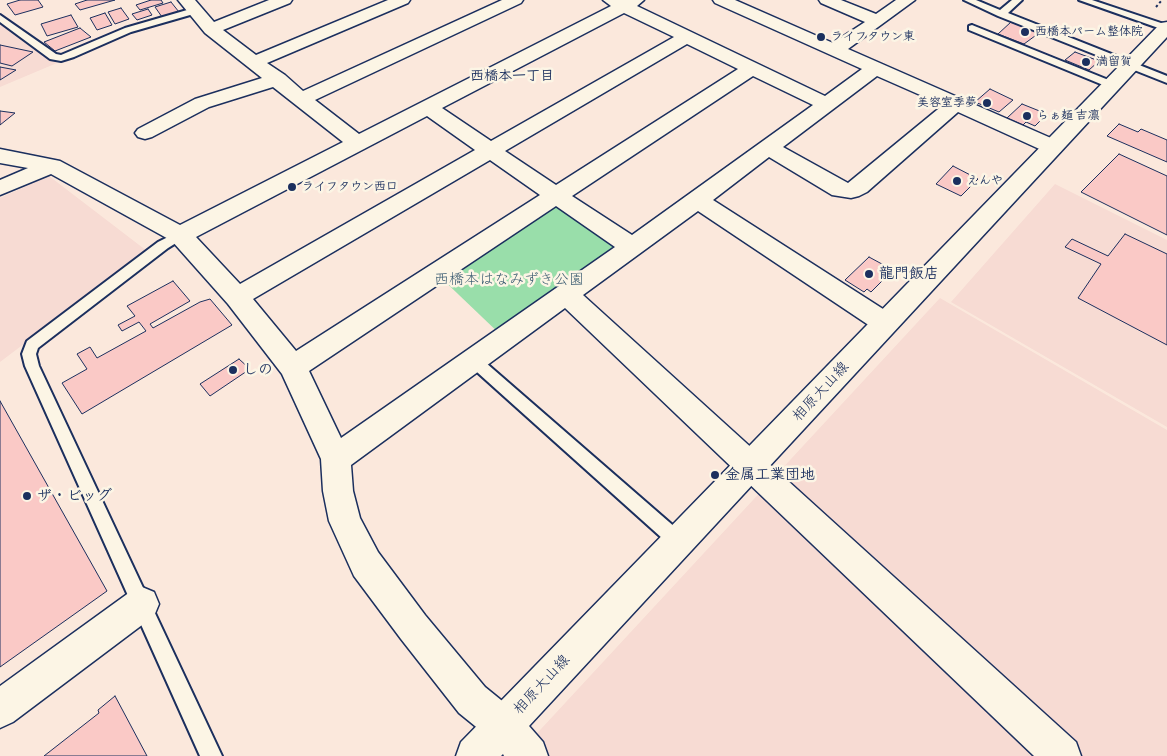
<!DOCTYPE html>
<meta charset="utf-8">
<style>
body{margin:0}
canvas{display:block;background:#fbe8dc}
</style>
<canvas width="1167" height="756"></canvas>
<script>
const ctx = document.querySelector('canvas').getContext('2d');
ctx.lineJoin = 'round';
function fill(path, color) { ctx.fillStyle = color; ctx.fill(path, 'evenodd'); }
const shape = rows => new Path2D(rows.map(r => 'M' + r).join(''));
function trace(path, color, width, dash) { ctx.strokeStyle = color; ctx.lineWidth = width; ctx.lineCap = dash ? 'butt' : 'round'; ctx.setLineDash(dash || []); ctx.stroke(path); }
function drawText(font, color, halo, rows, align = 'center') {
  ctx.font = font + ' Pangolin,"Klee One",sans-serif'; ctx.lineWidth = 5; ctx.setLineDash([]); ctx.textBaseline = 'middle'; ctx.strokeStyle = halo; ctx.fillStyle = color; for (const [text, x, y, turn = 0] of rows) {
    ctx.save(); ctx.translate(x, y); ctx.rotate((+turn || 0) * Math.PI / 180); ctx.textAlign = isNaN(turn) ? turn : align; if (halo) ctx.strokeText(text, 0, 0); ctx.fillText(text, 0, 0); ctx.restore();
  }
}
const built = shape([
 [0,23,57,63,0,87],
 [49,176,147,251,0,362,0,198],
 [1055,184,1167,240,1167,427,951,302],
 [940,298,1167,430,1167,756,516,756]
]);
const green = shape([
 [556,196,632,247,504,338,436,273]
]);
const building = shape([
 [20,0,38,0,43,7,15,15,7,4,20,0],
 [87,0,115,0,80,10,75,4,87,0],
 [151,0,161,0,163,3,140,10,136,5,151,0],
 [171,2,179,12,162,17,155,7,171,2],
 [121,8,129,19,115,24,108,12,121,8],
 [148,9,152,15,137,20,132,14,148,9],
 [105,13,112,25,97,30,90,18,105,13],
 [71,15,78,27,47,36,41,24,71,15],
 [1011,22,1039,33,1024,44,998,34,1011,22],
 [80,28,91,37,55,51,44,42,80,28],
 [0,45,33,52,12,66,0,63,0,45],
 [1075,52,1099,61,1089,70,1065,60,1075,52],
 [0,67,16,70,0,80,0,67],
 [990,89,1013,100,999,112,975,102,990,89],
 [1022,104,1047,114,1035,126,1026,122,1023,125,1007,118,1022,104],
 [0,111,15,113,0,125,0,111],
 [1119,124,1138,132,1141,129,1167,140,1167,162,1107,136,1119,124],
 [1119,154,1167,176,1167,235,1081,192,1119,154],
 [953,166,978,179,961,196,936,184,953,166],
 [1125,234,1167,254,1167,345,1078,298,1101,264,1065,247,1072,239,1108,256,1125,234],
 [869,257,893,270,871,292,867,289,864,292,845,280,869,257],
 [173,281,190,301,150,324,153,328,200,302,210,299,232,325,82,414,62,383,87,369,77,354,90,347,97,358,146,331,139,322,122,331,118,325,135,316,127,306,173,281],
 [239,359,250,369,210,396,200,384,239,359],
 [0,401,107,591,0,667,0,401],
 [115,696,147,756,44,756,99,713,98,710,115,696]
]);
const path = shape([
 [1156,7,1162,0]
]);
const service = shape([
 [964,0,976,0,1000,10,1012,0,1022,0,1008,13,1167,76,1167,83,998,16,964,0],
 [1079,0,1092,0,1167,25,1167,31,1079,0],
 [194,8,199,11,197,13,131,32,74,57,61,61,50,59,0,22,0,15,56,54,61,55,125,28,194,8],
 [972,25,1116,83,1117,85,1116,87,1108,87,969,30,969,26,972,25],
 [180,231,184,232,186,235,184,238,168,248,38,348,36,354,39,366,222,756,200,756,25,366,22,354,27,341,158,242,180,231],
 [473,354,478,356,684,535,687,541,684,547,678,550,672,547,468,364,466,360,468,356,473,354]
]);
const minor = shape([
 [178,0,195,0,214,22,269,0,292,0,290,3,223,30,256,55,388,0,410,0,408,3,267,63,285,75,303,91,502,0,523,0,521,3,315,100,359,134,611,6,603,0,644,0,637,6,825,96,862,69,715,3,713,0,735,0,833,43,865,22,821,3,819,0,841,0,876,14,896,0,915,0,848,49,1060,142,1063,147,1060,152,1053,153,1046,152,958,112,867,192,859,196,851,198,832,195,769,157,713,200,894,316,898,323,894,330,885,333,876,330,698,211,583,295,1076,742,1081,756,1034,756,565,308,351,465,353,491,360,518,378,552,425,615,485,687,517,713,523,726,517,739,504,745,491,739,459,713,401,639,354,576,329,521,323,491,321,459,282,374,228,304,172,241,51,174,0,195,0,180,28,168,0,163,0,149,60,161,180,225,343,142,273,87,209,107,152,137,145,139,138,137,135,133,138,129,195,99,262,78,205,33,178,0],
 [624,13,674,37,491,141,442,108,624,13],
 [687,44,738,69,556,185,505,151,687,44],
 [753,76,813,105,632,235,572,196,753,76],
 [877,76,943,105,848,183,783,147,877,76],
 [427,116,475,150,240,284,196,237,427,116],
 [490,160,540,195,296,351,253,299,490,160],
 [556,206,615,247,341,438,309,371,556,206],
 [142,587,154,592,159,604,154,616,13,722,0,728,0,686,130,592,142,587]
]);
const tertiary = shape([
 [1167,22,1167,37,529,726,543,742,548,756,504,756,503,754,501,756,456,756,461,742,1161,23,1167,22]
]);
const markers = [
 [1025,32,5,"#1b2f5e"],
 [821,37,5,"#1b2f5e"],
 [1086,62,5,"#1b2f5e"],
 [987,103,5,"#1b2f5e"],
 [1027,116,5,"#1b2f5e"],
 [957,181,5,"#1b2f5e"],
 [292,187,5,"#1b2f5e"],
 [869,274,5,"#1b2f5e"],
 [233,370,5,"#1b2f5e"],
 [715,475,5,"#1b2f5e"],
 [27,496,5,"#1b2f5e"]
];
const farPoinames = [
 ["西橋本パーム整体院",1035,32],
 ["ライフタウン東",831,37],
 ["満留賀",1096,62],
 ["美容室季夢",977,103,"right"],
 ["らぁ麺 吉凛",1037,116],
 ["えんや",967,181],
 ["ライフタウン西口",302,187]
];
const farNeighbourhoodnames = [
 ["西橋本一丁目",512,76]
];
const poiNames = [
 ["龍門飯店",879,274],
 ["しの",243,370],
 ["金属工業団地",725,475],
 ["ザ・ビッグ",37,496]
];
const parkNames = [
 ["西橋本はなみずき公園",509,280]
];
const streetNames = [
 ["相原大山線",821,392,-47],
 ["相原大山線",542,685,-47]
];
fill(built, '#f7dbd3');
fill(green, '#99deaa');
fill(building, '#fac9c6');
trace(building, '#1b2f5e', 1);
trace(service, '#1b2f5e', 4);
trace(minor, '#1b2f5e', 3);
trace(tertiary, '#1b2f5e', 3);
trace(path, '#1b2f5e', 2, [2.5, 2.5]);
fill(service, '#fcf5e5');
fill(minor, '#fcf5e5');
fill(tertiary, '#fcf5e5');
for (const [x, y, r, color] of markers) { const dot = new Path2D(); dot.arc(x, y, r, 0, 2 * Math.PI); ctx.fillStyle = color; ctx.fill(dot); trace(dot, '#fcf5e5', 2); }
drawText('bold 12px', '#1b2f5e', '#fcf5e5', farPoinames, 'left');
drawText('bold 14px', '#1b2f5e', '#fcf5e5', farNeighbourhoodnames);
drawText('bold 15px', '#1b2f5e', '#fcf5e5', poiNames, 'left');
drawText('15px', '#3a5b71', '#fcf5e5', parkNames);
drawText('15px', '#1b2f5e', '#fcf5e5', streetNames);
</script>
